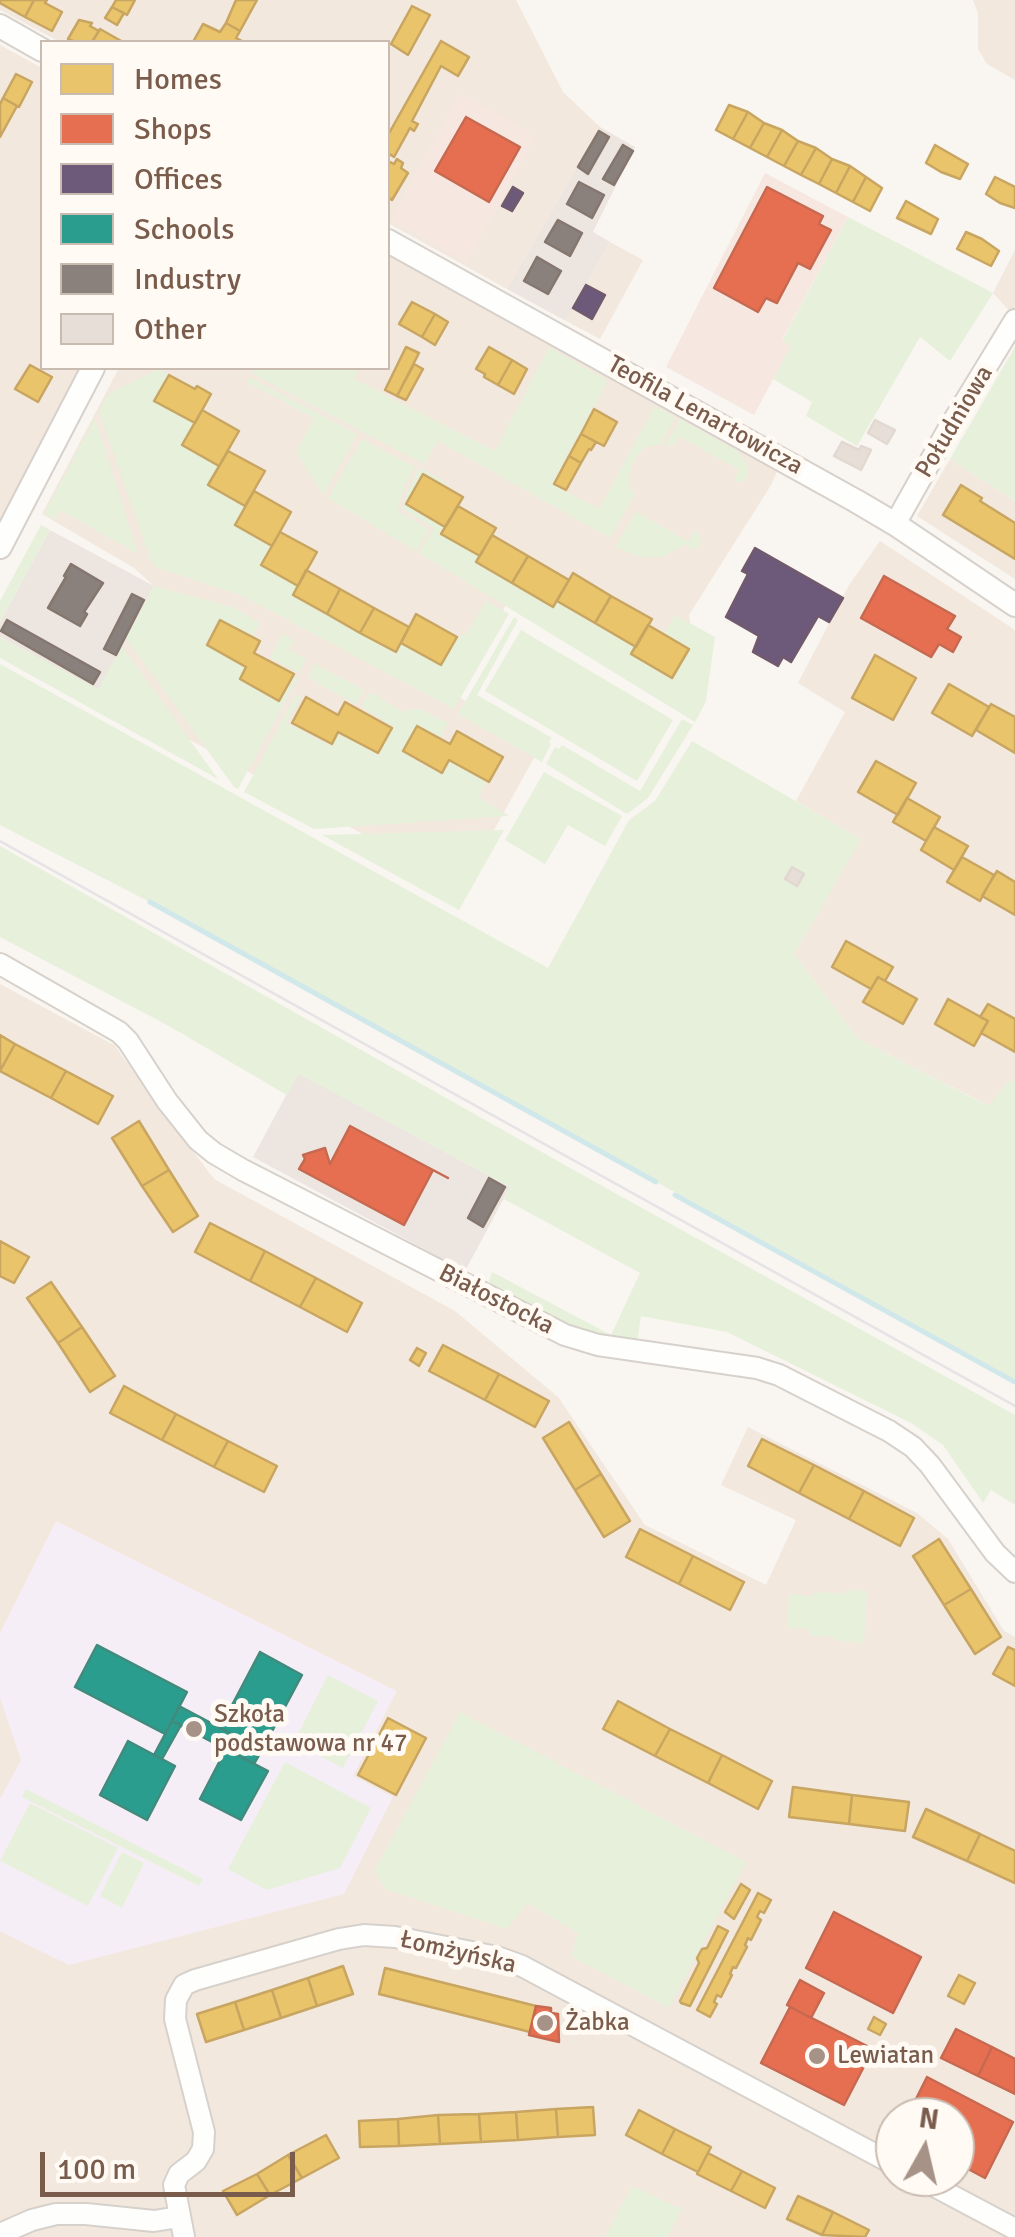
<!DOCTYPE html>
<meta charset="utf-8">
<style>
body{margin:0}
#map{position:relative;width:1015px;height:2237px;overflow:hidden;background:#f9f5f0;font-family:Signika,sans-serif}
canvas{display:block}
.legend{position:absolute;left:40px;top:40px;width:350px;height:330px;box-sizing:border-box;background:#fffaf3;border:2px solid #cabbb1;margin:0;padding:12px 18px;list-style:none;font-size:30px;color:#7a5c4d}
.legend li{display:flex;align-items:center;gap:20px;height:50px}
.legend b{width:50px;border:2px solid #cabbb1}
.north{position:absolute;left:875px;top:2097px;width:100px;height:100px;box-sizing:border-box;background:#fffaf3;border:2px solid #cabbb1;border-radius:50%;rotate:8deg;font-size:28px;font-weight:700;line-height:40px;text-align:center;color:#7a5c4d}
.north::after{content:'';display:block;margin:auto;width:35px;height:45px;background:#a69286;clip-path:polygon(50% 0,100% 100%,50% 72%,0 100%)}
.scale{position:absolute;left:40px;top:2152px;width:255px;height:45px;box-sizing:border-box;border:5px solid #7a5c4d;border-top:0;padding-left:12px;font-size:30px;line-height:35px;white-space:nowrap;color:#7a5c4d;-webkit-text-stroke:8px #fffaf3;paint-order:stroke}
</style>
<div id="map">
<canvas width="1015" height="2237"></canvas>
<ul class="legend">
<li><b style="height:28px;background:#e9c46a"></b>Homes</li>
<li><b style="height:28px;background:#e76f51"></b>Shops</li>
<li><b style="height:28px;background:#6d597a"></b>Offices</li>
<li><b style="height:28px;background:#2a9d8f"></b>Schools</li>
<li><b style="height:28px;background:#8a817c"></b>Industry</li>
<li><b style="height:28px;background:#e6ded7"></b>Other</li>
</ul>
<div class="north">N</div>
<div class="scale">100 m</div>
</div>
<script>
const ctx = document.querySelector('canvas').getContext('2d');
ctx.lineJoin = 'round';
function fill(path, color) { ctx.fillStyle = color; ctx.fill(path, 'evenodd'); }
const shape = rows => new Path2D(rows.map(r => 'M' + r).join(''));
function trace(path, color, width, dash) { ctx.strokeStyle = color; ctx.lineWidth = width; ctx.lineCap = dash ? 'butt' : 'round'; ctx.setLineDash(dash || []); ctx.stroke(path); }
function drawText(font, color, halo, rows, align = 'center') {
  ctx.font = font + ' Signika,sans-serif'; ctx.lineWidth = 10; ctx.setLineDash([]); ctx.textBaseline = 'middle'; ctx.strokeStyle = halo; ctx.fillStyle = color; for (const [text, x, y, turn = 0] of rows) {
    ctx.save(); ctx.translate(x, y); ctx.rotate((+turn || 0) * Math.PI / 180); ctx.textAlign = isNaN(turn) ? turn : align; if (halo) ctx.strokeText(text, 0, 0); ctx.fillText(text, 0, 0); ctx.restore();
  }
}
const residential = shape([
 [0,0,516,0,563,92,600,127,507,289,388,223,388,42,60,42,0,10],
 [973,0,1015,0,1015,80,987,64,978,49,978,13],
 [0,45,42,68,42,368,80,368,0,520],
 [610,242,643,260,600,339,566,321],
 [388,248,780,465,771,485,689,615,700,698,509,600,454,694,540,747,462,888,98,690,154,586,134,568,42,514,119,368,388,368],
 [1015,250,1015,317,993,293],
 [950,459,1015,501,1015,579,917,516],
 [880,541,1015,630,1015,1084,1008,1081,990,1106,858,1039,794,954,860,839,796,801,845,712,798,683,849,585],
 [0,984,114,1045,214,1179,455,1311,558,1397,645,1525,766,1585,796,1520,721,1485,748,1427,917,1513,948,1539,1004,1631,1015,1637,1015,2237,0,2237],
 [895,2117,955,2117,955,2177,895,2177]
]);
const commercial = shape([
 [460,93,536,136,467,262,391,220],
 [765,173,848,217,782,340,791,346,754,415,666,367]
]);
const industrial = shape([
 [600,127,635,147,593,232,610,242,566,321,507,289],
 [50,530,154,586,98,690,0,637,0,622],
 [298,1073,510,1187,465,1271,253,1157]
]);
const education = shape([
 [56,1521,397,1691,353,1776,393,1797,344,1894,69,1965,0,1931,0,1799,21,1760,0,1698,0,1633]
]);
const green = shape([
 [848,217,993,293,950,361,920,337,857,446,806,416,812,402,773,379,791,346,782,341],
 [549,347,608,381,552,484,599,509,655,406,675,417,661,445,648,446,639,452,634,460,629,477,630,487,635,494,610,538,438,441,424,464,253,374,252,368,349,368,357,372,354,379,495,451],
 [1015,347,1015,501,950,459],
 [159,369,169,374,155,401,195,423,183,445,219,466,209,485,245,506,235,525,272,546,262,565,298,586,293,595,395,652,401,643,441,665,457,637,467,633,486,601,509,614,454,709,243,596,158,568,151,561,99,411,108,394],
 [249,377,357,434,323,495,296,452,314,418,247,382],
 [95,418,138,554,60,510,54,520,44,514],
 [680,419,737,451,748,465,747,479,739,483,734,480,739,470,680,437,674,446,665,445],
 [362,439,415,467,405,486,397,511,429,529,416,551,328,498],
 [420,468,446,482,444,486,423,475,406,504,445,527,442,534,479,556,476,563,553,607,557,601,635,647,632,655,672,678,689,649,664,634,675,615,715,637,706,701,695,722,419,553,434,528,402,509,408,490],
 [636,512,688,541,696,530,701,537,699,548,691,549,685,544,663,557,652,558,640,557,615,547],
 [41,525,50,530,0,622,0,601],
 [154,586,232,607,260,623,253,636,219,618,205,645,245,667,239,680,279,702,295,676,298,677,238,789,234,787,126,638],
 [514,617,518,620,477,695,552,738,549,742,551,744,542,762,458,714],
 [521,630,673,720,637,781,485,691],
 [282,634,293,640,289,650,306,659,299,673,270,658],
 [0,637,98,689,122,646,218,779,0,658],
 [0,664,548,968,629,820,655,801,692,741,861,839,794,954,858,1039,989,1106,1009,1080,1015,1084,1015,1380,146,900,0,825],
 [315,664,364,690,356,704,308,678],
 [370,692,401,711,420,709,448,723,441,738,417,725,401,752,443,775,450,762,486,782,479,797,509,816,314,829,244,792,296,695,301,697,287,723,331,746,339,734,379,755,394,727,361,706],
 [682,719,693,725,648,798,627,814,546,764,555,747,559,749,562,745,640,791],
 [544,772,622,816,605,846,568,825,545,864,505,840],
 [504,830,459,910,322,835],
 [0,846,570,1168,1015,1415,1015,1505,991,1490,983,1503,943,1445,911,1423,727,1332,641,1316,637,1342,572,1332,495,1291,489,1281,492,1272,611,1335,640,1273,504,1199,510,1187,299,1074,287,1095,169,1026,0,937],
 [846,1590,867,1591,864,1643,834,1640,834,1637,809,1635,809,1629,787,1627,789,1594,813,1596,814,1592,846,1594],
 [328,1675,378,1701,343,1768,294,1742],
 [460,1712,746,1862,669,2008,571,1956,578,1933,527,1903,507,1929,385,1889,375,1870],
 [285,1762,371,1808,340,1868,267,1890,228,1869],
 [26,1789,203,1879,199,1886,22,1797],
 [30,1803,118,1848,88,1906,0,1861],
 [122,1852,144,1863,122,1908,100,1896],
 [632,2186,682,2209,667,2237,605,2237]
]);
const homes = shape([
 [0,0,34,0,25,17,0,3,0,0],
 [34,0,47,0,45,3,62,12,52,31,25,17,34,0],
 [116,0,135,0,127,15,112,7,116,0],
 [236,0,257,0,240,31,226,23,236,0],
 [412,6,430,15,408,55,391,44,412,6],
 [112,7,124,13,117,25,105,18,112,7],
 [79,20,92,23,90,26,99,31,92,42,75,42,68,39,79,20],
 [226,23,240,31,236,38,244,42,193,42,203,24,220,32,226,23],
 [100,29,123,42,92,42,100,29],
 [441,41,469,57,458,76,441,66,412,121,418,124,414,131,410,128,394,157,388,153,388,135,441,41],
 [16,74,32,82,19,107,3,98,16,74],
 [3,98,17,106,0,137,0,104,3,98],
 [729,105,748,112,733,139,716,130,729,105],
 [748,112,764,123,750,148,733,139,748,112],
 [764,123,782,130,767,157,750,148,764,123],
 [782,130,798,141,784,166,767,157,782,130],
 [798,141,816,148,801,175,784,166,798,141],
 [935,145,968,164,960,179,941,172,926,163,935,145],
 [816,148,832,159,819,184,801,175,816,148],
 [397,159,403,163,401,168,408,173,392,200,388,197,388,161,394,164,397,159],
 [832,159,850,166,836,193,819,184,832,159],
 [850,166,866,177,853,202,836,193,850,166],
 [866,177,882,188,870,211,853,202,866,177],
 [995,177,1015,187,1015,208,1000,203,986,194,995,177],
 [906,201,938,219,931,234,897,218,906,201],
 [966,232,982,239,999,251,991,266,957,249,966,232],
 [412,302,435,314,422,337,399,324,412,302],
 [435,314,448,322,435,345,422,337,435,314],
 [406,347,419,353,397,396,385,390,406,347],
 [489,347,512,360,498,385,484,377,485,374,476,369,489,347],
 [512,360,527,369,514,394,498,385,512,360],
 [414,364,423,369,406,400,397,396,414,364],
 [30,365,52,377,38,402,15,389,30,365],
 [169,375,195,389,197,386,211,394,195,423,154,401,169,375],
 [594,409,617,422,604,446,581,434,594,409],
 [202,410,239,431,219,466,182,445,202,410],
 [581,434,596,442,591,450,589,449,581,463,569,456,581,434],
 [228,451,265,471,245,506,208,485,228,451],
 [569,456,581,463,566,490,554,484,569,456],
 [423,474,463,497,445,527,406,504,423,474],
 [961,485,982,498,980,501,1015,523,1015,559,943,515,961,485],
 [254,491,291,512,272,546,235,525,254,491],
 [458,506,496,528,480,556,441,534,458,506],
 [280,532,317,552,298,586,261,565,280,532],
 [492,535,528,556,512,583,476,562,492,535],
 [528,556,569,580,553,607,512,583,528,556],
 [306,570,340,589,327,614,293,595,306,570],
 [573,573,611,596,595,623,557,601,573,573],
 [340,589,374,608,360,633,327,614,340,589],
 [611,596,652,619,636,647,595,623,611,596],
 [374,608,409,627,396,652,360,633,374,608],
 [416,614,457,637,441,665,401,643,416,614],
 [220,620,260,641,254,653,294,674,279,701,240,679,246,667,207,645,220,620],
 [648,625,689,649,672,678,631,654,648,625],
 [875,655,916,678,893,720,852,698,875,655],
 [949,684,989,707,972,736,932,713,949,684],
 [306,697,338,715,345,702,392,728,378,753,338,732,332,744,292,723,306,697],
 [991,704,1015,717,1015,753,976,730,991,704],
 [417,726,450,744,457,731,503,757,489,782,449,760,442,773,403,751,417,726],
 [876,761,916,783,898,815,858,792,876,761],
 [907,798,940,817,926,841,893,822,907,798],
 [934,827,968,846,954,870,921,850,934,827],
 [962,857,994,875,980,901,947,882,962,857],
 [997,871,1015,882,1015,915,982,896,997,871],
 [846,941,893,967,885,981,878,977,871,989,832,967,846,941],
 [878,977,917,999,903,1024,863,1002,878,977],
 [948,999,988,1021,974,1046,935,1024,948,999],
 [988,1004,1015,1019,1015,1052,981,1033,988,1021,980,1017,988,1004],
 [0,1035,15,1044,0,1071,0,1035],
 [15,1044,66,1071,51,1098,0,1071,15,1044],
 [66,1071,113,1096,98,1124,51,1098,66,1071],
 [139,1121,169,1170,142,1186,112,1138,139,1121],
 [169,1170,198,1216,173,1232,142,1186,169,1170],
 [210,1223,265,1251,250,1281,195,1252,210,1223],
 [0,1241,29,1257,14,1283,0,1276,0,1241],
 [265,1251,316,1278,300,1307,250,1281,265,1251],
 [316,1278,362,1303,347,1332,300,1307,316,1278],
 [51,1282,82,1327,58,1343,27,1298,51,1282],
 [82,1327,115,1376,90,1392,58,1343,82,1327],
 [443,1345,499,1374,485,1400,429,1371,443,1345],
 [417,1348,426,1353,419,1366,410,1360,417,1348],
 [499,1374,549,1401,535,1427,485,1400,499,1374],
 [124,1386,176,1414,162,1440,110,1413,124,1386],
 [176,1414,228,1441,214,1467,162,1440,176,1414],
 [569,1422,601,1474,575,1490,543,1438,569,1422],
 [762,1439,814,1465,799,1493,748,1466,762,1439],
 [228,1441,277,1466,264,1492,214,1467,228,1441],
 [814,1465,864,1491,849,1519,799,1493,814,1465],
 [601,1474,630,1521,604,1537,575,1490,601,1474],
 [864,1491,914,1518,900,1546,849,1519,864,1491],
 [640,1529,693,1556,679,1584,626,1557,640,1529],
 [939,1539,971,1589,944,1605,913,1556,939,1539],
 [693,1556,744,1582,730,1610,679,1584,693,1556],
 [971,1589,1001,1637,975,1654,944,1605,971,1589],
 [1008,1647,1015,1650,1015,1686,993,1674,1008,1647],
 [618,1701,670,1729,655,1756,603,1729,618,1701],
 [388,1718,426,1738,396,1795,358,1775,388,1718],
 [670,1729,722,1755,708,1783,655,1756,670,1729],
 [722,1755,772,1781,758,1809,708,1783,722,1755],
 [793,1787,852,1795,849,1824,789,1817,793,1787],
 [852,1795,909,1802,905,1831,849,1824,852,1795],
 [926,1809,980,1834,967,1861,913,1837,926,1809],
 [980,1834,1015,1851,1015,1883,967,1861,980,1834],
 [741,1884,750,1890,734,1919,725,1912,741,1884],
 [758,1893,771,1900,764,1913,760,1911,757,1917,761,1920,751,1940,748,1938,745,1945,747,1947,736,1968,733,1967,730,1974,732,1975,721,1997,717,1995,714,2002,717,2004,710,2017,697,2010,758,1893],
 [718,1926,728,1931,690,2006,681,2003,680,2001,699,1963,697,1958,702,1949,707,1948,718,1926],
 [343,1966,353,1994,317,2006,308,1978,343,1966],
 [385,1968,536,2006,530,2032,379,1994,385,1968],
 [959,1975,975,1983,964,2004,948,1996,959,1975],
 [308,1978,317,2006,281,2018,272,1990,308,1978],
 [272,1990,281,2018,244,2030,235,2002,272,1990],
 [235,2002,244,2030,206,2042,197,2014,235,2002],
 [874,2017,886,2024,880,2035,868,2029,874,2017],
 [593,2107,595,2135,558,2137,556,2109,593,2107],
 [556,2109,558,2137,518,2140,516,2112,556,2109],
 [639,2110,675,2129,662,2154,626,2135,639,2110],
 [516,2112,518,2140,481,2142,479,2114,516,2112],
 [479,2114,481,2142,440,2144,438,2115,479,2114],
 [438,2115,440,2144,399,2146,398,2119,438,2115],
 [398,2119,399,2146,360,2147,359,2121,398,2119],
 [675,2129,711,2147,698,2172,662,2154,675,2129],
 [326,2135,339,2158,302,2178,288,2155,326,2135],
 [708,2153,742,2171,731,2191,697,2174,708,2153],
 [288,2155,302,2178,270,2195,257,2174,288,2155],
 [742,2171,775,2188,765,2208,731,2191,742,2171],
 [257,2174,270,2195,237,2215,223,2191,257,2174],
 [798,2196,833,2212,822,2235,787,2219,798,2196],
 [833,2212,869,2230,865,2237,822,2235,833,2212]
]);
const shops = shape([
 [466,117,520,147,489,202,435,171,466,117],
 [767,187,823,216,819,224,831,230,810,269,798,263,777,303,766,298,758,312,714,288,767,187],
 [884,576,955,616,947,629,961,637,953,652,939,644,931,657,861,618,884,576],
 [350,1126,448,1178,433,1170,404,1225,299,1169,305,1159,303,1155,325,1148,330,1164,350,1126],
 [834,1912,921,1957,893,2013,806,1968,834,1912],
 [800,1980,824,1993,811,2018,787,2005,800,1980],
 [536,2006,551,2008,551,2013,558,2014,559,2042,529,2035,536,2006],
 [790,2007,873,2049,844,2105,761,2063,790,2007],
 [956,2029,992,2047,978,2076,941,2058,956,2029],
 [992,2047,1015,2059,1015,2094,978,2076,992,2047],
 [927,2077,1013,2122,985,2178,955,2162,955,2117,907,2117,927,2077]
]);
const offices = shape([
 [513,187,523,193,512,211,502,206,513,187],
 [586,285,605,295,592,319,573,308,586,285],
 [755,548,843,598,829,622,818,616,791,662,783,657,778,666,753,652,759,636,726,617,748,574,742,571,755,548]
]);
const schools = shape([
 [97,1645,187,1692,165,1734,75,1687,97,1645],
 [260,1652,302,1675,262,1750,220,1728,260,1652],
 [179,1706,262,1750,254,1764,172,1721,179,1706],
 [172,1721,181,1725,162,1759,154,1755,172,1721],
 [128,1741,175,1766,147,1820,100,1795,128,1741],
 [226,1749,268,1771,241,1820,200,1799,226,1749]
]);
const industry = shape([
 [599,131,609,137,588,174,578,167,599,131],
 [623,145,633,151,614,185,603,179,623,145],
 [579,182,604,195,592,218,567,204,579,182],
 [558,220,582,233,570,256,545,242,558,220],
 [537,257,561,271,548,294,524,281,537,257],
 [71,564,103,583,84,612,87,614,80,626,48,608,66,577,64,576,71,564],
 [132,594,144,600,116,655,104,649,132,594],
 [7,620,100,672,93,684,1,631,7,620],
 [489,1178,505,1187,483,1227,468,1218,489,1178]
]);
const stream = shape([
 [150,902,656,1182],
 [675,1195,1015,1382]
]);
const building = shape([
 [875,420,895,430,887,444,868,433,875,420],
 [842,442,859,450,861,446,871,450,861,470,834,456,842,442],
 [792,867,804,874,797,886,785,879,792,867]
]);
const minor = shape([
 [895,524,949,428,1015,320],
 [0,964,119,1032,128,1041,167,1101,198,1140,214,1153,243,1170,565,1335,598,1345,757,1368,779,1375,889,1431,913,1447,930,1465,995,1553,1015,1572],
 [917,2177,1015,2229],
 [0,2234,32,2220,56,2214,86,2214,154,2221,179,2217],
 [184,2237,174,2185,179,2174,196,2161,203,2149,204,2132,175,2019,176,2000,184,1985,195,1980,339,1939,364,1935,395,1937,497,1957,522,1966,895,2165]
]);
const tertiary = shape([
 [0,26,42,50],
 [388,241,856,501,895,524,1015,605],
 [0,547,93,368]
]);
const tram = shape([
 [0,841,1015,1406]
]);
const markers = [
 [194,1729,10,"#a69286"],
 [545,2023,10,"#a69286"],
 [817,2056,10,"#a69286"]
];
const streetNames = [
 ["Teofila Lenartowicza",705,416,29],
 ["Południowa",955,422,-59],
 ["Białostocka",496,1300,27],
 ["Łomżyńska",458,1953,13]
];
const poiNames = [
 ["Szkoła",214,1715],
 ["podstawowa nr 47",214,1744],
 ["Żabka",565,2023],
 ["Lewiatan",837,2056]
];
fill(residential, '#f2e8de');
fill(commercial, '#f6e8e1');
fill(industrial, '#ede5e0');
fill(education, '#f6eef6');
fill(green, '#e7f0db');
fill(homes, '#e9c46a');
trace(homes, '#c8a561', 2.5);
fill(shops, '#e76f51');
trace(shops, '#c66950', 2.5);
fill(offices, '#6d597a');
trace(offices, '#715a6c', 2.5);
fill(schools, '#2a9d8f');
trace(schools, '#428a7b', 2.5);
fill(industry, '#8a817c');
trace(industry, '#85766e', 2.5);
trace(stream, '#d0e8ea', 5);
fill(building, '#e6ded7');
trace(building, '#e2d8d2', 2.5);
trace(minor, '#d7d1cb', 24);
trace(tertiary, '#d7d1cb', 26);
trace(minor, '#fefefd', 20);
trace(tertiary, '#fefefd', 22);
trace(tram, '#e6e3e7', 2.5);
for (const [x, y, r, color] of markers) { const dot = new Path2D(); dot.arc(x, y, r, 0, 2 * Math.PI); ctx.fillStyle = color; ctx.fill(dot); trace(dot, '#fffaf3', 4); }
drawText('25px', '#7a5c4d', '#fffaf3', streetNames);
drawText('25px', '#7a5c4d', '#fffaf3', poiNames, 'left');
</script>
